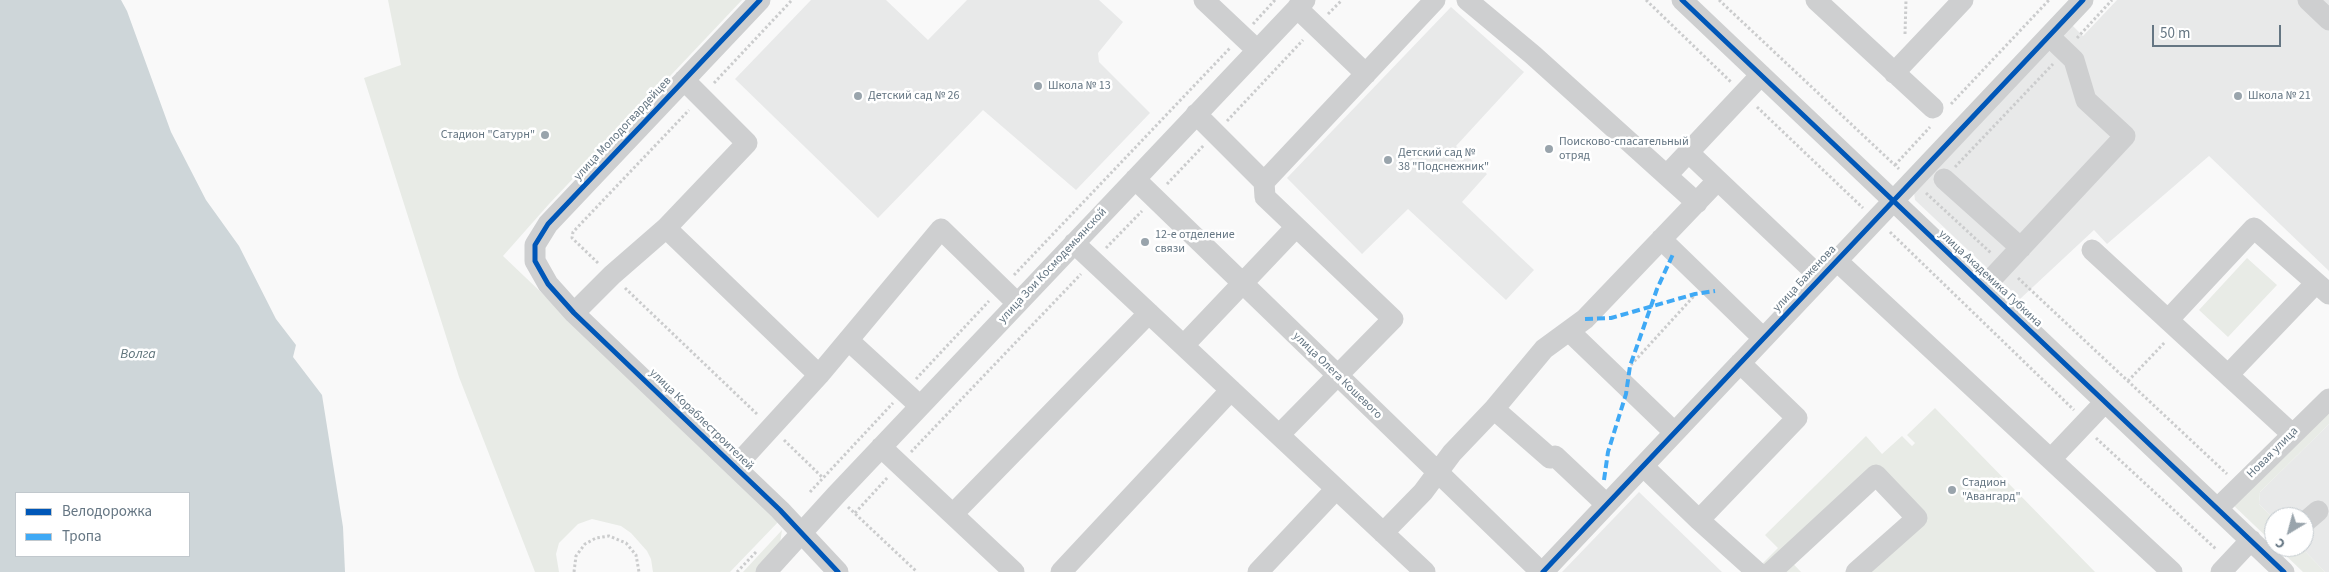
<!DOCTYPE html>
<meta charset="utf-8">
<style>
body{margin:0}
#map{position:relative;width:2329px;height:572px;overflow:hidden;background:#f9f9f9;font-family:"Source Sans 3",sans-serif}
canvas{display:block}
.legend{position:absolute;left:15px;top:492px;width:175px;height:65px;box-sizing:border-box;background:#fff;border:1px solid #c1c8cd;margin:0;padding:6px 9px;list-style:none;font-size:15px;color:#657683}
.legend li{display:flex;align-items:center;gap:10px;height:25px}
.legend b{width:25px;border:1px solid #c1c8cd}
.north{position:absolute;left:2264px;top:507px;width:50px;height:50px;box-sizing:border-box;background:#fff;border:1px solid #c1c8cd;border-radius:50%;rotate:217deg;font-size:14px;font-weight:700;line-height:20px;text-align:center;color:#657683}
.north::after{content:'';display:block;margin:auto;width:18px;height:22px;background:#99a4ac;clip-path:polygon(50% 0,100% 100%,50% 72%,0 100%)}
.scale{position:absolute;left:2152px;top:25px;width:129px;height:22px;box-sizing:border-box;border:2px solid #657683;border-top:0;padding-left:6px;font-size:15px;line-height:18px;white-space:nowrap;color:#657683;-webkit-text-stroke:4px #fff;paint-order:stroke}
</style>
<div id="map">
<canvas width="2329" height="572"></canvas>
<ul class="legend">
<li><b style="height:6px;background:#0057b8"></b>Велодорожка</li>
<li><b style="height:6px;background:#3fa9f5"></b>Тропа</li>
</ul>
<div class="north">С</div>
<div class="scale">50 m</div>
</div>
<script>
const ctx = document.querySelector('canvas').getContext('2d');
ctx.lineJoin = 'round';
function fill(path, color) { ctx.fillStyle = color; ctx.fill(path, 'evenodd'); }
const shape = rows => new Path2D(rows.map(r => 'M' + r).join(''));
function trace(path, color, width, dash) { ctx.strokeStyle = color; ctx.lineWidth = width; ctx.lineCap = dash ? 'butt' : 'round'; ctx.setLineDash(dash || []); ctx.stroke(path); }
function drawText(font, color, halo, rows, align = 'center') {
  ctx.font = font + ' "Source Sans 3",sans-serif'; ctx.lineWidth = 5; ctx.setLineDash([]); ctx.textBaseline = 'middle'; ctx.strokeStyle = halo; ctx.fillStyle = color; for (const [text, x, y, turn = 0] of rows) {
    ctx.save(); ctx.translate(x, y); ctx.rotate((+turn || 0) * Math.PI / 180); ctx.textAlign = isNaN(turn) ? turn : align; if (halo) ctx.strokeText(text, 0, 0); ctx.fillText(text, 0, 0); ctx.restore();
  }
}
const built = shape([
 [811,0,886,0,928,40,967,0,1099,0,1123,22,1098,53,1099,62,1150,113,1076,190,983,110,878,218,735,79],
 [2117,0,2329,0,2329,271,2209,156,2107,244,2094,230,2020,299,1915,200,1914,192,2071,24,2083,36],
 [1451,7,1524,72,1456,146,1487,174,1462,202,1534,270,1506,300,1408,209,1362,254,1287,178],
 [2329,424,2329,572,2325,572,2301,547,2304,547,2304,517,2274,517,2274,519,2259,504,2260,492],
 [1639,492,1722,572,1562,572]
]);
const green = shape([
 [388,0,742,0,549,204,503,256,780,520,730,572,653,572,651,559,647,551,631,533,621,526,592,519,578,524,559,543,556,554,559,572,535,572,459,377,364,78,401,65],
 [2247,258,2277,285,2228,337,2199,310],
 [1935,408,2095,572,1865,572,1921,523,1869,468,1782,552,1801,572,1754,572,1778,548,1765,535,1866,436,1882,454,1902,436,1912,446,1915,443,1907,435],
 [2329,409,2329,424,2260,492,2259,504,2274,519,2274,544,2232,504],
 [782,530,779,549,758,572,743,572],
 [2277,547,2301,547,2325,572,2303,572]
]);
const water = shape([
 [0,0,121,0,127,11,171,132,206,200,239,246,276,319,296,345,293,357,322,395,343,527,345,572,0,572],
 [16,493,189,493,189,556,16,556]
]);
const path = shape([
 [1646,0,1731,82],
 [1719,0,1899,169],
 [1328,14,1342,0],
 [1253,24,1275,0],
 [1905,34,1906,0],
 [2077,38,2112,0],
 [714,83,792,0],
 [1951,104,2049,0],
 [1757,107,1863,208],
 [1227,121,1303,40],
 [1895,165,1930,127],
 [1955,167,2053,64],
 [1167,184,1204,145],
 [1926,193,1991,253],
 [1890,232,2074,410],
 [1106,248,1142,211],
 [598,263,572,238,573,232,689,110],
 [1014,275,1230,48],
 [2018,278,2227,474],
 [625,288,758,415],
 [1631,365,1694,296],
 [916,379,989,301],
 [2128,381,2165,342],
 [2096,438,2217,550],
 [784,440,823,478],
 [911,452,1081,274],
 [810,492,893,403],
 [848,507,917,572],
 [855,513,888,477],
 [574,572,576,556,585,544,596,538,609,536,626,543,636,555,639,572],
 [737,572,757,551]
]);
const minor = shape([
 [760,0,548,224,535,245,535,261,548,284,574,313,780,510,838,572],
 [1204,0,1257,50],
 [1467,0,1533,55,1697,203],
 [1682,0,2284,572],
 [1816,0,1933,108],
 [2308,0,2329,20],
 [1297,8,1366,74],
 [1894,73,1963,0],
 [1196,114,1264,182,1265,197,1393,319,1279,435],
 [1688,152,1820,277],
 [1667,175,1761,75],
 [1135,179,1541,572],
 [1944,179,2021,248],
 [1264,182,1435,0],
 [666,228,819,375],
 [1661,239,1763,338],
 [1074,243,1425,572],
 [2092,250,2292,434],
 [1836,260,2172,572],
 [1984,287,2125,136,2086,100,2074,60,2049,36],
 [574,313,612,275,666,228,747,143,684,80],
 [2168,320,2254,228,2329,294],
 [1569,331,1674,432],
 [848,340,920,406],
 [1184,345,1296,227],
 [2228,375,2316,283],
 [1494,409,1550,458,1555,456,1606,504],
 [881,447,1014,572],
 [2051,459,2105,402],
 [1643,466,1699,520,1757,572],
 [735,467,819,375,941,229,1017,303],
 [2218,508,2329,399],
 [953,514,1149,313],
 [1699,520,1797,418,1740,363],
 [2304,523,2318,511],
 [1383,533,1423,492,1452,453,1494,409,1544,349,1585,319,1717,181],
 [766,572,836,495,1305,0],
 [1061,572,1231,390],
 [1258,572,1336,489],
 [1543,572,2083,0],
 [1771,572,1876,475,1917,518,1856,572],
 [2221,572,2251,540]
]);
const quiet = shape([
 [1585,319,1611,318,1695,294,1715,291],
 [1604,480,1608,452,1626,394,1630,366,1657,289,1674,252]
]);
const cycleway = shape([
 [760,0,548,224,535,245,535,261,548,284,574,313,780,510,838,572],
 [1682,0,2284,572],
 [1543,572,2083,0]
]);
const markers = [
 [1038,86,5,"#99a4ac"],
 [858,96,5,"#99a4ac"],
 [2238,96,5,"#99a4ac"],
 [545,135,5,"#99a4ac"],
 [1549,149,5,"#99a4ac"],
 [1388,160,5,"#99a4ac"],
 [1145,242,5,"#99a4ac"],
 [1952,490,5,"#99a4ac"]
];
const poiNames = [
 ["Школа № 13",1048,86],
 ["Детский сад № 26",868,96],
 ["Школа № 21",2248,96],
 ["Стадион \"Сатурн\"",535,135,"right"],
 ["Поисково-спасательный",1559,142],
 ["отряд",1559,156],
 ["Детский сад №",1398,153],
 ["38 \"Подснежник\"",1398,167],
 ["12-е отделение",1155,235],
 ["связи",1155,249],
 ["Стадион",1962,483],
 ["\"Авангард\"",1962,497]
];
const streetNames = [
 ["улица Молодогвардейцев",623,129,-47],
 ["улица Зои Космодемьянской",1053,266,-47],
 ["улица Баженова",1805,279,-47],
 ["улица Академика Губкина",1990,279,43],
 ["улица Олега Кошевого",1337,376,44],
 ["улица Кораблестроителей",701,420,44],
 ["Новая улица",2273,453,-45]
];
const waterNames = [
 ["Волга",138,355]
];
fill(built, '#e8e9e9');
fill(green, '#e8ebe6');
fill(water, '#ced6d9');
trace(path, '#cbcccd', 3, [2.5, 2.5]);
trace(minor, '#cecfd0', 21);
trace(quiet, '#3fa9f5', 4, [8, 4]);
trace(cycleway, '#0057b8', 5);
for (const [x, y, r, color] of markers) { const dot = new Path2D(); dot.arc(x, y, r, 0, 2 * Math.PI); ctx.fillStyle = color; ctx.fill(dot); trace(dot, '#fff', 2); }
drawText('12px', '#657683', '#fff', poiNames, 'left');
drawText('12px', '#657683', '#fff', streetNames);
drawText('italic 14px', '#60757c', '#fff', waterNames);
</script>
